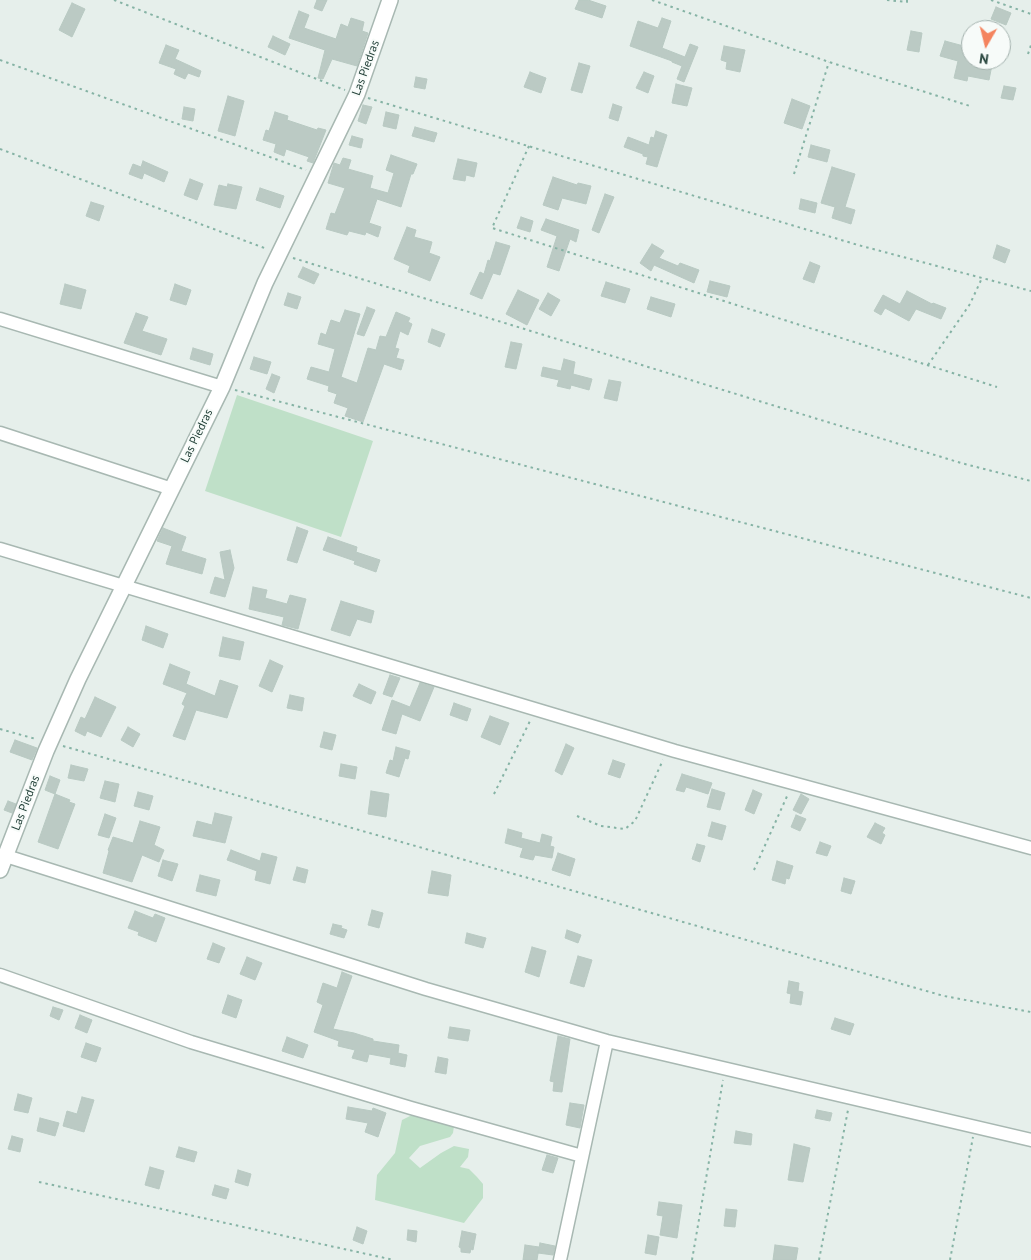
<!DOCTYPE html>
<style>
body{margin:0}
#map{position:relative;width:1031px;height:1260px;overflow:hidden;background:#e6efeb;font-family:"PT Sans",sans-serif}
canvas{display:block}
.north{position:absolute;left:961px;top:20px;width:50px;height:50px;box-sizing:border-box;background:#f7fbf9;border:1px solid #a3b1ad;border-radius:50%;rotate:188deg;font-size:14px;font-weight:700;line-height:20px;text-align:center;color:#24423a}
.north::after{content:'';display:block;margin:auto;width:18px;height:22px;background:#f4845f;clip-path:polygon(50% 0,100% 100%,50% 72%,0 100%)}
</style>
<div id="map">
<canvas width="1031" height="1260"></canvas>
<div class="north">N</div>
</div>
<script>
const ctx = document.querySelector('canvas').getContext('2d');
ctx.lineJoin = 'round';
function fill(path, color) { ctx.fillStyle = color; ctx.fill(path, 'evenodd'); }
const shape = rows => new Path2D(rows.map(r => 'M' + r).join(''));
function trace(path, color, width, dash) { ctx.strokeStyle = color; ctx.lineWidth = width; ctx.lineCap = dash ? 'butt' : 'round'; ctx.setLineDash(dash || []); ctx.stroke(path); }
function drawText(font, color, halo, rows, align = 'center') {
  ctx.font = font + ' "PT Sans",sans-serif'; ctx.lineWidth = 4; ctx.setLineDash([]); ctx.textBaseline = 'middle'; ctx.strokeStyle = halo; ctx.fillStyle = color; for (const [text, x, y, turn = 0] of rows) {
    ctx.save(); ctx.translate(x, y); ctx.rotate((+turn || 0) * Math.PI / 180); ctx.textAlign = isNaN(turn) ? turn : align; if (halo) ctx.strokeText(text, 0, 0); ctx.fillText(text, 0, 0); ctx.restore();
  }
}
const green = shape([
 [237,395,373,441,341,537,205,491],
 [414,1114,454,1126,453,1133,450,1137,420,1146,409,1158,420,1168,441,1153,454,1146,469,1149,468,1157,460,1167,469,1169,477,1177,483,1184,483,1198,464,1223,375,1200,377,1175,395,1153,402,1120]
]);
const building = shape([
 [317,0,327,0,322,11,314,8,317,0],
 [579,0,588,0,606,6,602,18,575,9,579,0],
 [72,3,85,9,72,37,59,30,72,3],
 [996,7,1011,13,1006,25,991,19,996,7],
 [299,11,309,15,304,28,336,39,341,24,348,27,351,18,364,22,362,31,368,33,357,66,332,59,323,79,318,78,325,50,289,38,299,11],
 [662,18,671,21,662,48,685,57,690,44,698,47,684,82,677,79,682,66,672,62,672,61,630,46,638,21,658,28,662,18],
 [911,31,922,33,919,52,907,50,911,31],
 [273,36,290,44,285,55,268,47,273,36],
 [945,41,971,48,971,60,992,65,989,80,968,76,967,81,954,78,958,61,940,56,945,41],
 [166,45,179,50,175,59,201,71,199,77,188,73,185,79,174,74,176,69,159,63,166,45],
 [724,46,745,50,740,72,726,69,727,62,721,60,724,46],
 [579,63,590,66,582,93,571,90,579,63],
 [530,72,546,78,541,93,524,87,530,72],
 [644,72,654,76,648,93,636,88,644,72],
 [416,77,427,79,425,89,414,87,416,77],
 [676,84,692,88,687,106,672,103,676,84],
 [1004,86,1016,88,1013,100,1001,98,1004,86],
 [228,96,244,101,235,136,218,131,228,96],
 [792,99,810,106,802,129,784,123,792,99],
 [613,104,622,107,618,121,609,118,613,104],
 [363,105,372,107,366,124,358,121,363,105],
 [184,107,195,109,193,121,182,119,184,107],
 [275,112,288,116,287,120,317,130,318,128,326,130,313,163,307,161,309,157,286,149,284,156,274,152,276,144,263,140,266,130,269,131,275,112],
 [386,112,399,115,396,129,383,126,386,112],
 [415,127,437,133,434,142,412,136,415,127],
 [656,131,667,135,657,167,646,164,648,157,643,156,643,154,624,147,628,137,649,145,651,137,654,138,656,131],
 [352,136,363,139,361,148,349,145,352,136],
 [811,145,830,150,827,162,808,157,811,145],
 [391,155,417,164,413,174,411,174,401,207,377,199,369,223,381,227,378,237,366,232,365,235,349,231,347,235,326,229,331,213,335,214,345,188,328,183,334,163,340,165,343,158,351,160,348,169,373,176,370,188,388,193,394,173,386,170,391,155],
 [458,159,477,163,474,177,466,175,465,181,453,179,458,159],
 [143,161,168,172,164,182,144,173,142,179,129,174,133,164,141,167,143,161],
 [832,167,855,174,845,207,855,210,851,224,832,218,835,207,821,203,832,167],
 [553,177,577,185,578,183,591,186,586,204,562,198,558,210,543,205,553,177],
 [190,179,203,184,197,200,184,195,190,179],
 [228,184,242,187,236,209,214,205,219,185,227,187,228,184],
 [260,188,284,196,280,208,256,200,260,188],
 [605,194,614,197,599,233,592,230,605,194],
 [801,199,817,203,815,213,799,209,801,199],
 [91,202,104,206,99,221,86,216,91,202],
 [521,217,533,221,530,232,517,228,521,217],
 [546,219,579,230,576,242,570,239,559,271,547,267,557,236,541,230,546,219],
 [407,227,416,230,414,237,432,242,429,253,440,257,430,281,408,272,410,266,394,259,407,227],
 [496,242,510,246,500,275,493,273,482,299,470,294,480,272,484,274,488,260,490,261,496,242],
 [652,244,664,251,659,258,678,266,680,263,699,270,694,283,654,265,651,271,640,263,652,244],
 [997,245,1010,250,1005,263,993,258,997,245],
 [810,262,820,266,814,283,803,279,810,262],
 [303,267,319,274,314,284,298,277,303,267],
 [710,281,730,286,727,297,707,292,710,281],
 [606,282,630,289,625,303,601,296,606,282],
 [65,284,86,290,81,309,60,304,65,284],
 [175,284,191,290,186,305,170,300,175,284],
 [518,290,539,300,527,325,506,314,518,290],
 [907,291,932,304,933,303,946,308,941,319,916,309,909,321,885,308,881,315,874,311,883,295,900,304,907,291],
 [288,293,301,297,297,309,284,305,288,293],
 [548,293,560,300,551,316,539,309,548,293],
 [651,297,675,304,671,317,647,309,651,297],
 [367,307,375,310,364,336,357,334,367,307],
 [345,310,360,314,341,377,357,383,368,348,376,350,380,336,386,337,396,312,410,318,408,322,412,324,408,335,400,331,395,348,399,349,396,358,404,360,401,370,384,364,363,422,345,416,348,408,334,403,337,394,328,391,329,386,307,379,311,367,329,372,335,349,318,344,321,333,326,335,331,320,340,323,345,310],
 [136,313,148,317,142,331,167,339,161,355,124,343,136,313],
 [432,329,445,334,440,347,428,342,432,329],
 [511,342,522,344,516,369,505,367,511,342],
 [193,348,213,354,210,365,190,359,193,348],
 [254,357,271,362,267,374,250,369,254,357],
 [564,359,575,362,573,374,592,379,589,390,571,385,570,389,557,386,559,380,541,376,543,367,561,371,564,359],
 [272,374,280,377,274,393,266,389,272,374],
 [609,380,621,382,617,401,604,398,609,380],
 [297,527,308,531,297,563,287,560,297,527],
 [163,528,186,537,181,551,206,559,202,574,166,564,172,546,157,541,163,528],
 [328,537,357,547,356,552,380,560,376,572,354,564,355,561,323,550,328,537],
 [230,550,234,568,225,597,210,593,215,577,225,580,220,552,230,550],
 [253,587,267,590,265,598,287,604,290,595,306,599,298,629,282,625,284,617,249,609,253,587],
 [341,601,374,611,371,623,357,619,350,636,331,630,341,601],
 [146,626,168,634,163,648,142,640,146,626],
 [223,637,244,642,240,660,219,656,223,637],
 [270,660,283,666,272,692,259,686,270,660],
 [170,664,190,672,186,684,215,696,220,680,238,686,227,718,196,710,185,740,173,736,185,706,182,704,187,693,163,684,170,664],
 [390,675,400,678,392,697,383,694,390,675],
 [420,683,434,687,420,721,402,714,396,734,382,730,392,700,410,707,420,683],
 [359,684,376,692,371,704,353,696,359,684],
 [290,695,304,698,302,711,287,708,290,695],
 [95,697,116,707,101,737,87,731,85,736,75,731,81,717,85,719,95,697],
 [454,703,471,709,467,721,450,715,454,703],
 [490,716,509,723,500,745,481,737,490,716],
 [128,727,140,734,133,747,121,740,128,727],
 [324,732,336,735,332,750,320,747,324,732],
 [15,740,37,748,32,760,10,752,15,740],
 [566,744,574,748,562,775,555,771,566,744],
 [396,747,410,751,408,759,405,758,399,777,386,773,390,760,393,761,396,747],
 [613,760,625,764,620,778,608,774,613,760],
 [341,764,357,767,355,779,339,776,341,764],
 [71,765,88,769,84,781,68,778,71,765],
 [682,774,712,783,708,794,686,787,684,792,676,790,682,774],
 [50,776,60,780,55,794,45,790,50,776],
 [105,781,119,784,115,802,100,798,105,781],
 [712,789,725,793,720,810,707,807,712,789],
 [753,790,762,794,754,814,745,810,753,790],
 [371,791,389,794,386,817,368,814,371,791],
 [138,792,153,796,149,810,134,806,138,792],
 [55,794,70,800,69,802,75,804,58,849,38,842,55,794],
 [801,794,809,799,801,814,793,810,801,794],
 [8,801,16,804,12,813,4,810,8,801],
 [215,813,232,817,225,843,193,836,197,821,212,825,215,813],
 [105,814,116,818,109,838,98,835,105,814],
 [796,815,806,819,800,831,791,827,796,815],
 [140,821,160,827,154,845,164,850,159,862,142,855,132,882,103,873,109,851,108,850,113,837,133,843,140,821],
 [712,822,726,826,722,840,708,836,712,822],
 [875,823,885,828,882,833,885,835,881,844,867,837,875,823],
 [508,829,522,833,521,838,540,843,542,834,552,837,550,846,554,847,552,858,535,855,533,860,520,857,523,848,505,843,508,829],
 [820,842,831,846,827,856,816,853,820,842],
 [697,844,705,846,700,862,692,859,697,844],
 [231,850,260,861,262,853,277,857,270,884,255,880,257,871,227,860,231,850],
 [558,853,575,859,570,876,552,870,558,853],
 [163,860,178,864,172,881,158,876,163,860],
 [777,861,793,866,789,879,786,878,785,884,772,880,777,861],
 [297,867,308,870,305,883,293,880,297,867],
 [432,871,451,875,448,896,428,893,432,871],
 [200,875,220,880,216,896,196,891,200,875],
 [844,878,855,881,851,894,841,891,844,878],
 [372,910,383,913,379,928,368,925,372,910],
 [135,911,153,918,155,914,165,918,156,942,138,935,139,932,128,928,135,911],
 [333,924,342,926,341,928,347,930,344,938,330,934,333,924],
 [567,930,581,935,578,943,565,938,567,930],
 [467,933,486,938,483,948,465,943,467,933],
 [213,943,225,948,219,963,207,959,213,943],
 [532,947,546,951,539,977,525,972,532,947],
 [578,956,592,960,584,987,570,983,578,956],
 [247,957,262,963,255,980,240,974,247,957],
 [342,972,352,976,333,1029,354,1033,373,1039,373,1041,399,1045,398,1053,407,1055,405,1067,390,1064,391,1058,369,1054,367,1062,352,1058,355,1050,338,1046,339,1041,314,1032,323,1005,317,1002,323,983,337,988,342,972],
 [789,981,799,983,798,991,803,992,801,1005,790,1003,791,994,787,993,789,981],
 [228,995,242,1000,236,1018,222,1013,228,995],
 [53,1007,63,1010,59,1020,50,1016,53,1007],
 [80,1015,92,1020,87,1033,75,1028,80,1015],
 [835,1018,854,1024,850,1035,831,1029,835,1018],
 [450,1027,470,1030,468,1041,448,1038,450,1027],
 [558,1036,570,1039,562,1092,553,1091,554,1082,550,1081,558,1036],
 [287,1037,308,1045,303,1058,282,1051,287,1037],
 [86,1043,101,1048,96,1062,81,1057,86,1043],
 [438,1057,448,1059,446,1074,435,1072,438,1057],
 [18,1094,32,1098,28,1113,14,1110,18,1094],
 [82,1097,94,1100,84,1132,63,1126,67,1111,77,1114,82,1097],
 [570,1103,584,1105,580,1128,566,1125,570,1103],
 [348,1107,372,1111,373,1108,386,1113,378,1137,365,1132,368,1123,346,1119,348,1107],
 [817,1110,832,1113,830,1121,815,1118,817,1110],
 [40,1118,59,1123,55,1136,37,1131,40,1118],
 [736,1131,752,1134,751,1145,734,1143,736,1131],
 [12,1136,23,1139,20,1152,8,1149,12,1136],
 [794,1144,810,1148,803,1182,788,1180,794,1144],
 [179,1147,197,1152,194,1162,176,1157,179,1147],
 [547,1155,558,1158,553,1173,542,1170,547,1155],
 [150,1167,164,1171,159,1189,145,1185,150,1167],
 [238,1170,251,1174,248,1186,235,1182,238,1170],
 [215,1185,229,1189,226,1199,212,1195,215,1185],
 [659,1202,682,1205,677,1238,660,1235,663,1216,657,1215,659,1202],
 [726,1209,737,1210,735,1227,724,1226,726,1209],
 [357,1227,367,1231,363,1244,353,1240,357,1227],
 [408,1230,417,1231,416,1242,407,1240,408,1230],
 [462,1231,476,1234,473,1250,471,1249,470,1253,461,1252,461,1248,459,1247,462,1231],
 [648,1235,659,1237,656,1255,645,1253,648,1235],
 [540,1243,555,1246,553,1255,538,1253,540,1243],
 [525,1245,539,1247,537,1260,523,1260,525,1245],
 [775,1245,798,1248,796,1260,773,1260,775,1245]
]);
const path = shape([
 [114,0,345,90],
 [652,0,829,62,970,106],
 [887,0,907,2,907,0],
 [991,0,1031,14],
 [1028,54,1031,45],
 [0,60,306,170],
 [368,98,858,245,1031,291],
 [529,146,492,228,997,387],
 [0,149,267,249],
 [794,174,829,62],
 [293,258,961,463,1031,481],
 [928,365,970,304,982,278],
 [235,390,1031,598],
 [0,729,36,739],
 [63,746,944,996,1031,1012],
 [494,794,531,719],
 [577,816,601,826,625,829,635,821,663,760],
 [754,870,788,794],
 [39,1182,394,1260],
 [692,1260,723,1080],
 [819,1260,848,1110],
 [950,1260,973,1137]
]);
const minor = shape([
 [0,319,222,387],
 [0,433,172,489],
 [0,549,675,751,1031,848],
 [6,856,426,989,607,1041,1031,1140],
 [0,975,191,1042,411,1108,582,1156],
 [560,1260,607,1041]
]);
const tertiary = shape([
 [0,870,46,751,78,679,222,387,265,283,357,94,390,0]
]);
const streetNames = [
 ["Las Piedras",366,68,-70],
 ["Las Piedras",197,436,-64],
 ["Las Piedras",26,803,-69]
];
fill(green, '#bfe0c8');
fill(building, '#bbcac4');
trace(building, '#b8c9c2', 1);
trace(minor, '#a8b8b2', 15);
trace(tertiary, '#a8b8b2', 18);
trace(path, '#86b3a5', 2, [2.5, 4]);
trace(minor, '#fff', 12);
trace(tertiary, '#fff', 15);
drawText('12px', '#24423a', '#f7fbf9', streetNames);
</script>
